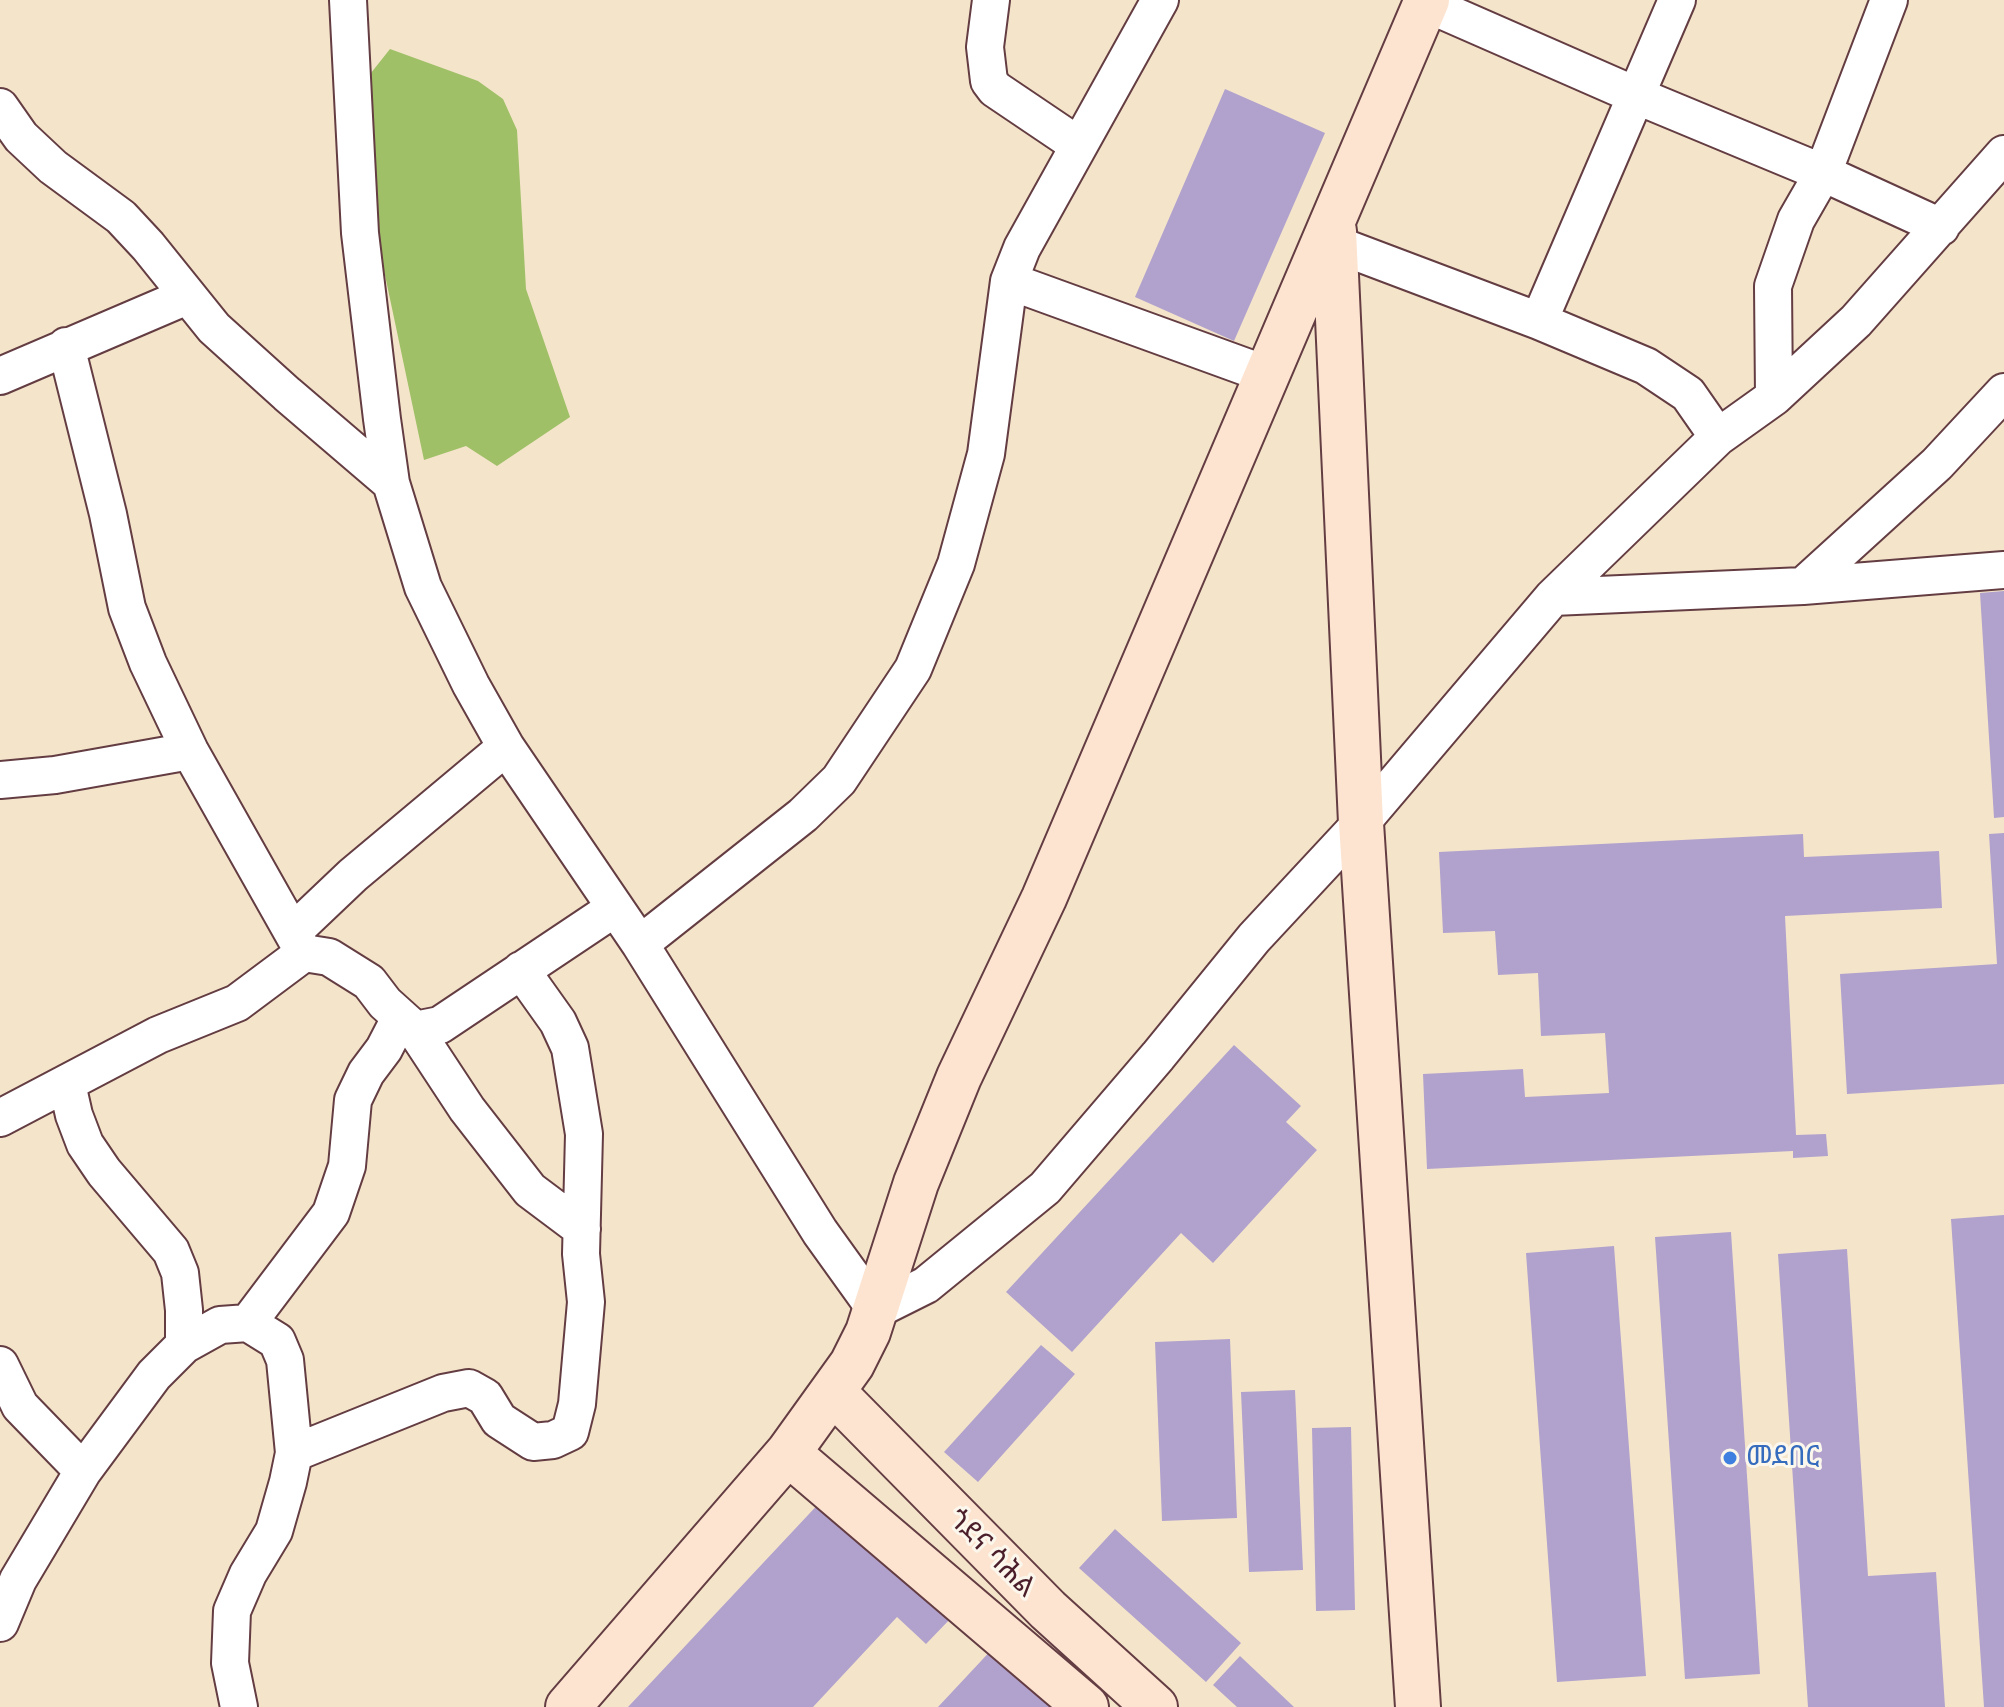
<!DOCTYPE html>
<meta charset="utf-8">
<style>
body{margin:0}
canvas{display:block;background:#f4e4ca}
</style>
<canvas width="2004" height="1707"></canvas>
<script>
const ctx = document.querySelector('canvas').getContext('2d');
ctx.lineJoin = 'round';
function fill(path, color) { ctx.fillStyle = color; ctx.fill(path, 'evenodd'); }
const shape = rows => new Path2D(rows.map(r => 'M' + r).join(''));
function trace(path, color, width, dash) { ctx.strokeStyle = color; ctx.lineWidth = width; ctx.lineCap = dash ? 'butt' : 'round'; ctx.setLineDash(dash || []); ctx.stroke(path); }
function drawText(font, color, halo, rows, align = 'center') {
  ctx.font = font + ' Itim,"Noto Sans Ethiopic",sans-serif'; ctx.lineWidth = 6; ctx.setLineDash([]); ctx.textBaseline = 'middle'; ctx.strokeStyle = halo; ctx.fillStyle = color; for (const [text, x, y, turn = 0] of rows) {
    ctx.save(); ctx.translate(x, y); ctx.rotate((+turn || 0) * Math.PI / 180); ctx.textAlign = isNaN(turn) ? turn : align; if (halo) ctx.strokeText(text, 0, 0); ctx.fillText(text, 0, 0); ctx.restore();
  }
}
const green = shape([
 [390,49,478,81,503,99,517,130,526,289,570,417,497,466,466,446,424,460,378,242,363,83]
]);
const building = shape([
 [1225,89,1325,133,1234,341,1135,297],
 [2004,591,2004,817,1994,818,1980,593],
 [2004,833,2004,1084,1847,1094,1840,974,1997,964,1989,834],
 [1803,834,1804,857,1939,851,1942,908,1785,916,1796,1135,1826,1134,1828,1156,1793,1158,1793,1151,1427,1169,1423,1074,1523,1069,1525,1097,1609,1093,1605,1033,1541,1036,1538,973,1498,975,1495,931,1443,933,1439,852],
 [1234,1045,1301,1106,1286,1122,1317,1150,1213,1263,1181,1233,1072,1352,1006,1292],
 [2004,1215,2004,1707,1984,1707,1951,1219],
 [1731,1232,1760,1674,1685,1679,1655,1237],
 [1614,1246,1646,1676,1557,1682,1526,1253],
 [1847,1249,1868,1576,1936,1572,1945,1707,1808,1707,1778,1254],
 [1230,1339,1237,1518,1162,1521,1155,1342],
 [1041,1345,1075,1374,978,1482,944,1452],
 [1295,1390,1303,1570,1249,1572,1241,1392],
 [1351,1427,1355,1610,1316,1611,1312,1428],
 [824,1498,952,1617,926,1644,897,1617,813,1707,628,1707],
 [1115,1529,1241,1643,1206,1682,1079,1568],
 [996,1645,1062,1707,938,1707],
 [1240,1656,1294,1707,1237,1707,1213,1685]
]);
const street = shape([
 [348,0,360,233,382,419,391,483,423,587,471,685,506,747,640,944,820,1232,876,1310,926,1285,1045,1188,1158,1056,1254,938,1361,823,1553,597,1718,437,1774,397,1856,321,2004,154],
 [991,0,985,47,989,81,995,89,1078,145],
 [1160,0,1022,248,1009,281,1268,375],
 [1425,3,1635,95,1823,173,1941,227],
 [0,107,21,137,53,167,121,217,148,246,214,328,287,394,391,483],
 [1335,244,1539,321,1677,0],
 [1539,321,1646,366,1688,394,1718,437],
 [66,346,108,514,127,608,148,663,190,751,304,953],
 [0,376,187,296],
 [1774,397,1773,286,1796,220,1823,173,1889,0],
 [1803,586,1937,464,2004,392],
 [1553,597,1803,586,2004,570],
 [0,780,55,775,190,751],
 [293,932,353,875,506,747],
 [640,944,803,815,839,780,913,669,956,564,986,454,1009,281],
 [415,1030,440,1025,615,908],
 [67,1084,74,1115,85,1144,104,1172,171,1251,180,1273,184,1310,184,1345],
 [0,1118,158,1035,237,1003,304,953,329,957,369,982,385,1003,415,1030,467,1109,530,1190,582,1229],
 [248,1323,331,1213,347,1166,353,1100,366,1073,384,1049,400,1018],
 [0,1365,20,1406,83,1471],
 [294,1453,443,1393,469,1388,485,1397,499,1420,533,1442,553,1440,570,1432,577,1404,586,1302,581,1254,584,1134,570,1048,558,1022,521,970],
 [0,1623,18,1580,83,1471,154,1375,184,1345,220,1325,248,1323,277,1341,285,1360,294,1453,288,1482,274,1531,248,1574,232,1611,230,1663,239,1707]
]);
const secondary = shape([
 [1334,231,1361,823,1418,1707],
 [834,1393,1048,1610,1155,1707],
 [788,1453,1086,1707],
 [568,1707,788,1453,852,1364,868,1332,916,1183,959,1077,1044,898,1427,0]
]);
const markers = [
 [1730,1458,8,"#3f7fe0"]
];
const shopNames = [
 ["መደበር",1746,1458]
];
const streetNames = [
 ["ጎደና ሳሕል",991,1554,45]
];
fill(green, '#a0c068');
fill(building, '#b1a2cd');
trace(street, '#643d43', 40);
trace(secondary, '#643d43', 48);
trace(street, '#fff', 36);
trace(secondary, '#fde4d1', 44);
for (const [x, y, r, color] of markers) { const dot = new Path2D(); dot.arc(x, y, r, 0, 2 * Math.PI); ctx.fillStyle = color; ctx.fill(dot); trace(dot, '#fbf7ec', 3); }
drawText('28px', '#366cbe', '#fbf7ec', shopNames, 'left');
drawText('28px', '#4a1f2b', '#fbf7ec', streetNames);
</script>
